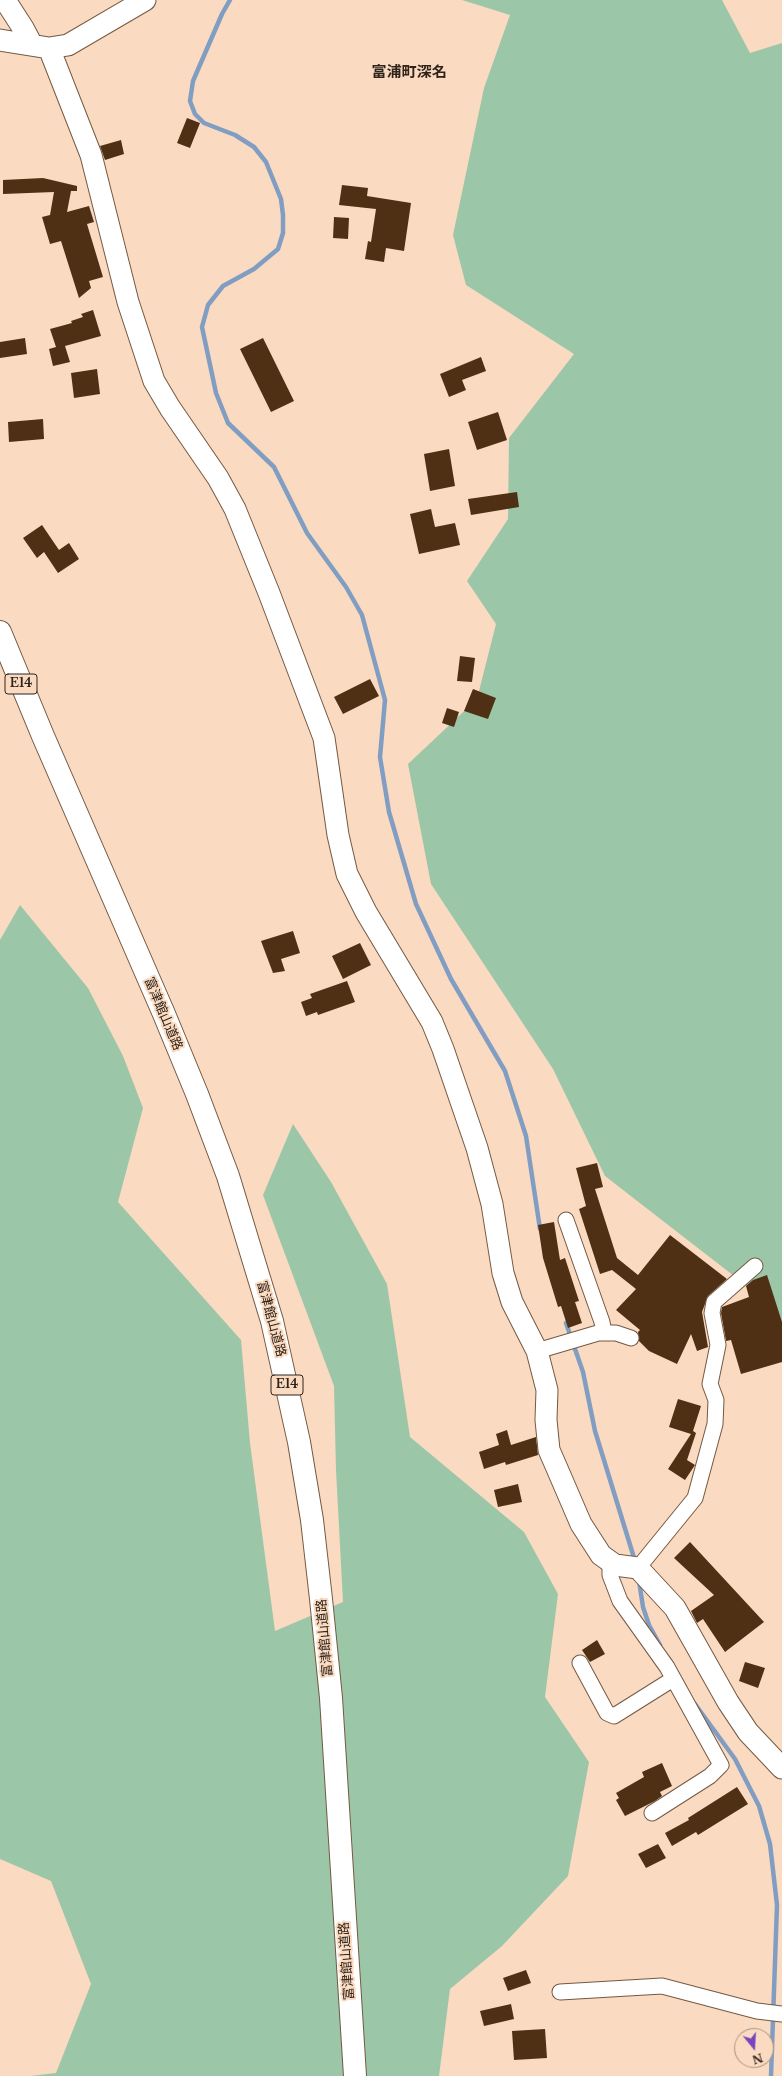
<!DOCTYPE html>
<meta charset="utf-8">
<style>
body{margin:0}
#map{position:relative;width:782px;height:2076px;overflow:hidden;background:#fadac0;font-family:"Libre Baskerville",serif}
canvas{display:block}
.north{position:absolute;left:734px;top:2028px;width:40px;height:40px;box-sizing:border-box;background:#fadac0;border:1px solid #a9917e;border-radius:50%;rotate:162deg;font-size:11px;font-weight:700;line-height:16px;text-align:center;color:#2f231a}
.north::after{content:'';display:block;margin:auto;width:14px;height:18px;background:#7746be;clip-path:polygon(50% 0,100% 100%,50% 72%,0 100%)}
</style>
<div id="map">
<canvas width="782" height="2076"></canvas>
<div class="north">N</div>
</div>
<script>
const ctx = document.querySelector('canvas').getContext('2d');
ctx.lineJoin = 'round';
function fill(path, color) { ctx.fillStyle = color; ctx.fill(path, 'evenodd'); }
const shape = rows => new Path2D(rows.map(r => 'M' + r).join(''));
function trace(path, color, width, dash) { ctx.strokeStyle = color; ctx.lineWidth = width; ctx.lineCap = dash ? 'butt' : 'round'; ctx.setLineDash(dash || []); ctx.stroke(path); }
function drawText(font, color, halo, rows, align = 'center') {
  ctx.font = font + ' "Libre Baskerville","Noto Sans JP",serif'; ctx.lineWidth = 4; ctx.setLineDash([]); ctx.textBaseline = 'middle'; ctx.strokeStyle = halo; ctx.fillStyle = color; for (const [text, x, y, turn = 0] of rows) {
    ctx.save(); ctx.translate(x, y); ctx.rotate((+turn || 0) * Math.PI / 180); ctx.textAlign = isNaN(turn) ? turn : align; if (halo) ctx.strokeText(text, 0, 0); ctx.fillText(text, 0, 0); ctx.restore();
  }
}
const green = shape([
 [462,0,722,0,750,53,782,43,782,1323,774,1307,605,1176,553,1069,431,884,408,764,477,699,496,624,467,581,508,519,509,438,574,354,466,285,453,235,484,88,510,15],
 [20,905,88,988,123,1056,143,1108,118,1202,241,1340,250,1443,275,1631,343,1602,336,1470,334,1386,263,1195,293,1124,331,1182,387,1284,410,1437,524,1532,558,1594,545,1697,589,1762,568,1876,502,1946,450,1989,439,2076,31,2076,56,2073,91,1984,51,1881,0,1859,0,940]
]);
const stream = shape([
 [230,0,222,14,193,81,190,101,195,114,204,123,235,135,254,147,266,162,281,199,283,215,283,233,278,249,254,269,223,286,208,305,202,327,216,393,228,423,274,467,307,533,346,587,362,615,385,700,380,757,389,812,416,904,451,979,505,1071,526,1136,540,1229],
 [566,1323,583,1372,595,1431,635,1561],
 [639,1581,643,1607,649,1625,660,1645],
 [695,1704,735,1759,759,1806,770,1844,777,1905,771,2076]
]);
const building = shape([
 [187,118,200,123,190,148,177,143],
 [121,140,124,154,105,160,100,146],
 [43,178,77,186,77,191,71,191,67,212,89,206,94,222,87,224,103,277,89,281,91,288,79,298,61,241,50,244,42,217,50,215,54,192,3,194,3,180],
 [342,185,368,188,367,196,411,203,404,251,386,248,384,262,365,259,368,241,371,242,376,209,339,205],
 [334,217,349,218,348,239,333,238],
 [93,310,101,336,65,346,70,362,53,366,49,349,56,347,50,329,72,323,71,321,83,317,81,314],
 [25,338,27,354,0,358,0,342],
 [263,338,294,401,271,412,240,349],
 [481,357,486,371,462,380,466,390,449,397,440,374],
 [97,369,100,394,74,398,71,373],
 [498,412,507,440,477,450,468,422],
 [43,419,44,439,9,442,8,422],
 [449,449,455,486,430,491,424,454],
 [517,492,519,507,471,515,468,499],
 [431,509,435,527,455,523,460,545,419,554,410,514],
 [42,525,59,550,69,543,79,559,58,573,44,552,37,558,23,538],
 [460,656,475,658,472,682,457,681],
 [370,679,379,696,343,714,334,697],
 [473,689,496,698,488,719,464,711],
 [447,708,459,712,454,727,442,723],
 [293,931,300,953,281,959,285,971,273,973,261,941],
 [360,943,371,965,343,979,332,956],
 [347,981,355,1002,318,1015,317,1012,306,1016,301,1002,312,998,310,994],
 [597,1163,603,1187,595,1189,617,1258,638,1275,670,1235,727,1279,708,1296,702,1312,708,1347,697,1351,691,1334,677,1364,649,1351,639,1341,638,1332,640,1330,616,1310,636,1289,612,1270,600,1274,579,1209,586,1206,576,1168],
 [554,1222,560,1260,565,1258,579,1301,575,1302,582,1323,568,1328,561,1306,558,1307,543,1258,538,1225],
 [767,1275,782,1322,782,1362,741,1374,731,1340,726,1341,721,1313,722,1307,749,1297,746,1286,753,1280],
 [678,1399,701,1406,693,1431,696,1433,687,1460,695,1465,685,1480,668,1469,691,1434,669,1427],
 [507,1430,511,1445,536,1437,538,1455,506,1465,505,1462,484,1469,479,1452,499,1445,496,1434],
 [518,1484,522,1502,498,1507,494,1490],
 [690,1542,764,1622,725,1652,703,1619,697,1623,691,1611,714,1595,674,1558],
 [597,1640,605,1654,590,1662,582,1650],
 [745,1662,765,1668,758,1688,739,1681],
 [662,1763,672,1786,660,1792,662,1796,655,1801,625,1816,616,1800,619,1798,616,1793,644,1777,642,1772],
 [737,1787,748,1804,698,1835,696,1832,672,1846,665,1833,689,1820,688,1818],
 [658,1844,666,1858,646,1868,638,1854],
 [526,1970,531,1983,508,1991,503,1978],
 [511,2004,514,2019,484,2026,480,2011],
 [545,2029,547,2058,514,2060,512,2031]
]);
const street = shape([
 [566,1220,602,1322,604,1333],
 [537,1351,598,1333,616,1333,631,1338],
 [610,1562,610,1575,620,1601,667,1667,721,1765,710,1776,652,1813],
 [638,1568,695,1498,715,1424,716,1400,710,1384,718,1345,712,1313,714,1302,755,1266],
 [580,1663,607,1713,614,1716,673,1679],
 [560,1992,662,1986,757,2011,782,2014]
]);
const secondary = shape([
 [5,0,23,28,32,45],
 [0,40,49,48,68,45,145,0],
 [49,48,91,155,128,302,154,381,170,408,218,478,235,509,269,593,324,738,338,835,347,874,366,912,432,1022,443,1049,477,1148,492,1204,503,1273,512,1302,537,1351,547,1390,546,1420,549,1450,556,1466,581,1524,601,1555,615,1565,638,1568,675,1608,728,1702,748,1732,782,1768]
]);
const highway = shape([
 [0,632,43,736,164,1014,197,1094,228,1176,272,1321,299,1442,312,1520,321,1599,331,1698,355,2076]
]);
const shields = [
 [21,684,32],
 [287,1385,32]
];
const shieldNames = [
 ["E14",21,684],
 ["E14",287,1385]
];
const streetNames = [
 ["富津館山道路",163,1014,67],
 ["富津館山道路",271,1319,75],
 ["富津館山道路",325,1638,-95],
 ["富津館山道路",347,1961,-94]
];
const quarterNames = [
 ["富浦町深名",409,73]
];
fill(green, '#9cc6a8');
trace(stream, '#819ec2', 4.5);
fill(building, '#503014');
trace(street, '#745943', 17);
trace(secondary, '#745943', 23);
trace(highway, '#745943', 24);
trace(street, '#fff', 15);
trace(secondary, '#fff', 21);
trace(highway, '#fff', 22);
for (const [x, y, w] of shields) { const box = new Path2D(); box.roundRect(x - w / 2, y - 10, w, 20, 3); ctx.fillStyle = '#fadac0'; ctx.fill(box); trace(box, '#2f231a', 1); }
drawText('bold 12px', '#2f231a', null, shieldNames);
drawText('13px', '#2f231a', '#fadac0', streetNames);
drawText('bold 15px', '#2f231a', '#fadac0', quarterNames);
</script>
